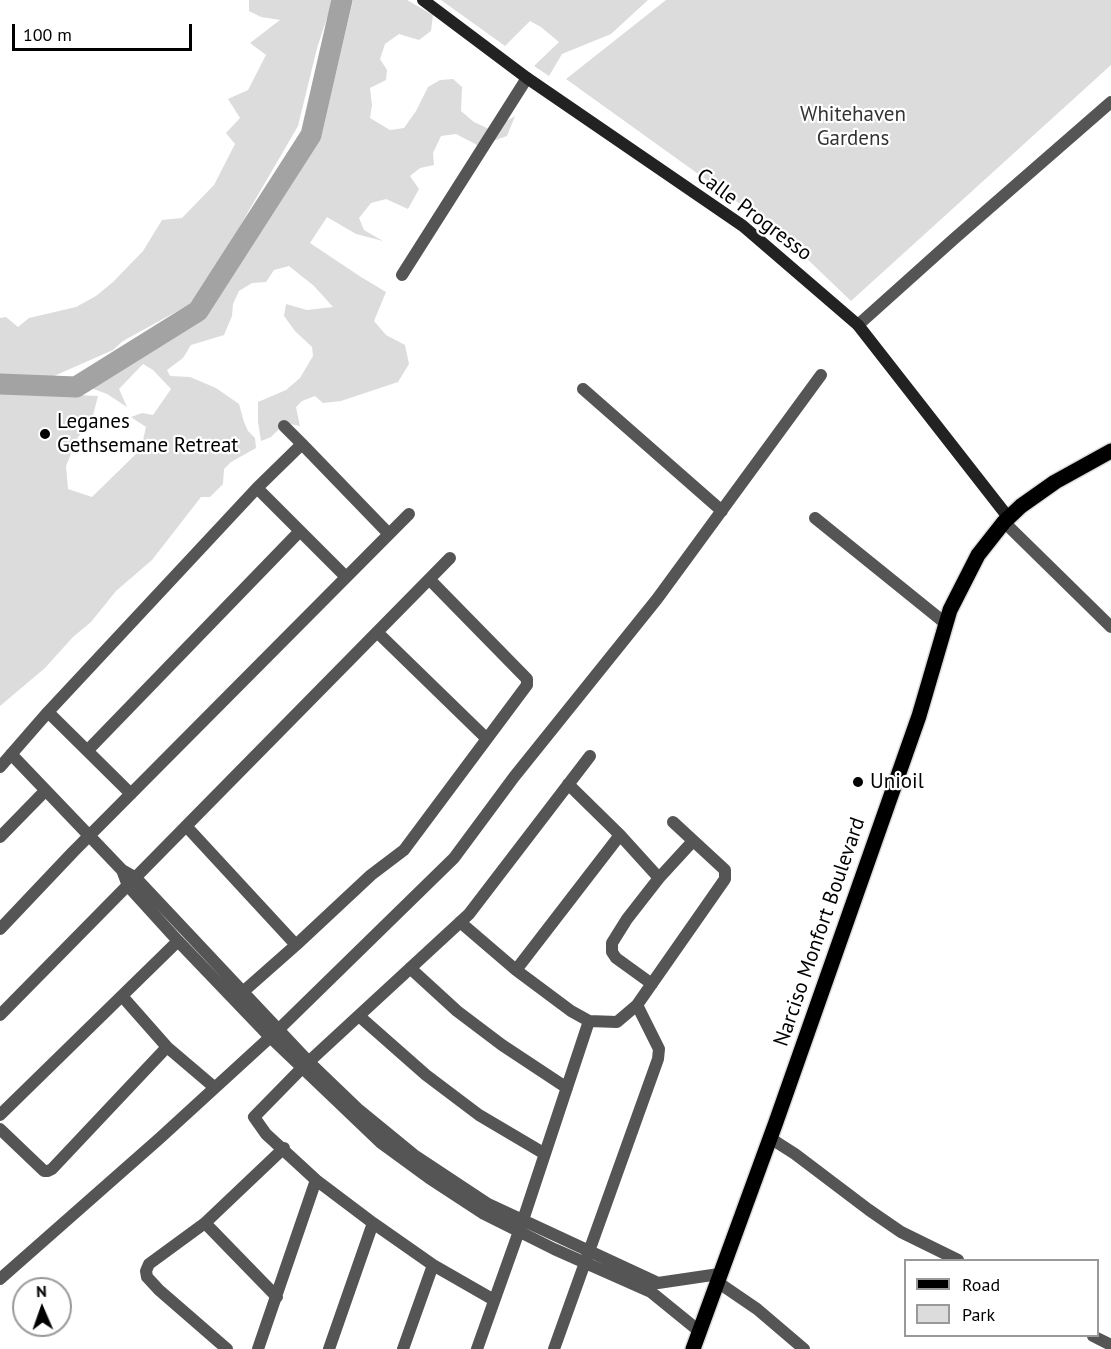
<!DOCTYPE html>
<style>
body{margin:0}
#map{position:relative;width:1111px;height:1349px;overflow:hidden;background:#fff;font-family:"PT Sans",sans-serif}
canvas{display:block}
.legend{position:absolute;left:904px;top:1259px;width:195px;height:78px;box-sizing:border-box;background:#fff;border:2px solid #999;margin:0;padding:8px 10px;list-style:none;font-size:18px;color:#000}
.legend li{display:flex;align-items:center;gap:12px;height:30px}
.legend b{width:30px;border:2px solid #999}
.north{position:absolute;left:12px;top:1277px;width:60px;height:60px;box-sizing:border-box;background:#fff;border:2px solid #999;border-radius:50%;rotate:358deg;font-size:16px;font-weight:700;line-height:24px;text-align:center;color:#000}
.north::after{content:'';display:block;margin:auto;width:21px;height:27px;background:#000;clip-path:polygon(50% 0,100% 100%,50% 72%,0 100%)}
.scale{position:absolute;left:12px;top:24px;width:180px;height:27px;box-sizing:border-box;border:3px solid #000;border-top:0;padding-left:8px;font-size:18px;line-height:21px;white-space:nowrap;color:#000;-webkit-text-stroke:4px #fff;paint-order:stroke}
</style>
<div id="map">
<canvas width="1111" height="1349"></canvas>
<ul class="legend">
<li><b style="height:8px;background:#000"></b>Road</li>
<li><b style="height:16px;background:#dcdcdc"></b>Park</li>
</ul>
<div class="north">N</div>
<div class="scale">100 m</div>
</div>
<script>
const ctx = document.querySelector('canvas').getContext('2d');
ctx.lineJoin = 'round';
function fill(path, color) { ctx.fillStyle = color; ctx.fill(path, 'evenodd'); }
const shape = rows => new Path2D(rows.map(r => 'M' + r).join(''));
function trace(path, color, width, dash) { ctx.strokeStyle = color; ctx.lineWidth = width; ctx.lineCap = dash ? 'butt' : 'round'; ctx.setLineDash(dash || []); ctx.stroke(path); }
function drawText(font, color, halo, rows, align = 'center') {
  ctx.font = font + ' "PT Sans",sans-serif'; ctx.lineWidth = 4.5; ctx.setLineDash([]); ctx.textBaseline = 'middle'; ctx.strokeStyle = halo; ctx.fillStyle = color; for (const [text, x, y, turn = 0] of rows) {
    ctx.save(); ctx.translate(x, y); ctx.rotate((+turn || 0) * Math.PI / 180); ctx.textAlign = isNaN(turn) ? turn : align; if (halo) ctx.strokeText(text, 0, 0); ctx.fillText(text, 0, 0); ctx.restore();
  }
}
const green = shape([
 [249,0,333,0,317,48,298,126,248,212,214,275,192,303,123,341,113,350,54,376,0,379,0,318,6,317,18,327,29,318,76,307,96,296,113,282,143,251,162,220,182,218,214,185,235,144,226,133,240,118,228,99,248,90,266,55,250,43,280,20,261,17,249,11],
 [353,0,407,0,433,15,431,31,419,40,399,34,385,44,380,59,387,70,386,80,370,88,372,105,370,118,390,130,404,128,416,111,428,87,440,80,453,79,462,87,461,111,474,122,491,130,515,116,507,136,479,146,456,134,441,136,433,153,434,165,420,168,410,176,419,189,408,209,386,199,371,203,359,218,364,230,383,241,356,234,327,217,310,243,361,277,386,292,374,321,386,335,405,345,409,364,398,382,341,401,323,403,315,396,302,401,296,407,300,426,285,423,271,437,261,441,258,422,258,402,286,390,300,378,313,356,312,347,295,331,284,316,286,304,307,310,333,307,314,286,289,266,274,270,266,282,252,283,239,291,233,304,232,316,224,335,191,345,183,358,167,370,170,376,190,377,216,388,239,404,244,422,248,431,255,438,256,448,231,462,224,469,223,484,210,497,201,497,152,560,116,591,91,622,73,637,45,668,0,706,0,391,98,396,91,423,78,437,66,466,68,489,92,497,141,449,146,427,131,417,142,413,153,415,171,389,153,370,143,364,119,389,127,407,107,394,91,388,203,316,321,137],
 [441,0,648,0,611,34,562,54,549,76,534,66,559,42,541,27,530,21,505,46],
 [666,0,1111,0,1111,65,851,301,779,232,566,79]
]);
const river = shape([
 [0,384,76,387,198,311,311,135,342,0]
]);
const minor = shape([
 [402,275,527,78],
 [858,325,955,238,1111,102],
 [583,389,722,511],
 [284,426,302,444],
 [257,488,345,576],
 [815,518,945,623],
 [1004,522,1111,627],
 [377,632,486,738],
 [48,712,131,794],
 [88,750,300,531],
 [11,754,122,870,136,878,309,1062,359,1110,414,1155,488,1204,658,1283,719,1274],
 [0,767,48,712,257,488,302,444,389,534],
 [568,784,620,835,659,878],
 [186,826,296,945],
 [0,837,45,791],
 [122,870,128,886,178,941,270,1037,381,1143,429,1178,484,1214,554,1249,651,1292,699,1331],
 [460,922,516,970,571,1011,589,1021,617,1022,637,1005,725,879,725,870,673,822],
 [0,929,73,852,409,514],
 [410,968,457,1011,502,1045,567,1088],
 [516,970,620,835],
 [652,984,616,958,612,952,612,943,627,919,659,878,693,841],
 [236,998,296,945,371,875,404,850,527,685,527,679,430,580],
 [0,1015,450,558],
 [359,1016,426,1075,479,1115,545,1154],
 [167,1047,214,1087],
 [0,1115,178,941],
 [0,1129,44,1171,48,1171,52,1169,167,1047,122,996],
 [770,1138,795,1154,869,1210,901,1232,958,1260],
 [205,1223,277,1297],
 [0,1279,160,1138,278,1030,454,858,514,777,657,599,821,375],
 [716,1281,757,1309,804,1349],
 [494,1300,433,1265,373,1223,316,1180,266,1134,254,1117,302,1068,469,914,590,756],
 [1093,1336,1111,1345],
 [227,1349,159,1290,147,1277,146,1271,149,1264,205,1223,284,1148],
 [258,1349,316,1180],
 [329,1349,373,1223],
 [403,1349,433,1265],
 [477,1349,523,1220,589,1021],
 [554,1349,658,1059,659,1049,637,1005]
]);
const secondary = shape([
 [423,0,527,78,743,226,858,325,1008,517]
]);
const primary = shape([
 [693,1349,776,1122,919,716,950,610,978,555,1004,522,1021,506,1055,482,1111,451]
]);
const markers = [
 [45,434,6,"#000"],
 [858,782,6,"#000"]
];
const parkNames = [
 ["Whitehaven",853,115],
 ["Gardens",853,139]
];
const streetNames = [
 ["Calle Progresso",754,215,37],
 ["Narciso Monfort Boulevard",820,932,-71]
];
const poiNames = [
 ["Leganes",57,422],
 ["Gethsemane Retreat",57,446],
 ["Unioil",870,782]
];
fill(green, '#dcdcdc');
trace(river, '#a3a3a3', 21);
trace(primary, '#dbdbdb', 18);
trace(minor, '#555', 12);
trace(secondary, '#222', 12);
trace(primary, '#000', 15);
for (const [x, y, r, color] of markers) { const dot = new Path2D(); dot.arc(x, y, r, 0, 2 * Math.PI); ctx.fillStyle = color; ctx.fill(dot); trace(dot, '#fff', 2); }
drawText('21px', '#333', '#fff', parkNames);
drawText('21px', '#000', '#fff', streetNames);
drawText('21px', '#000', '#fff', poiNames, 'left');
</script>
